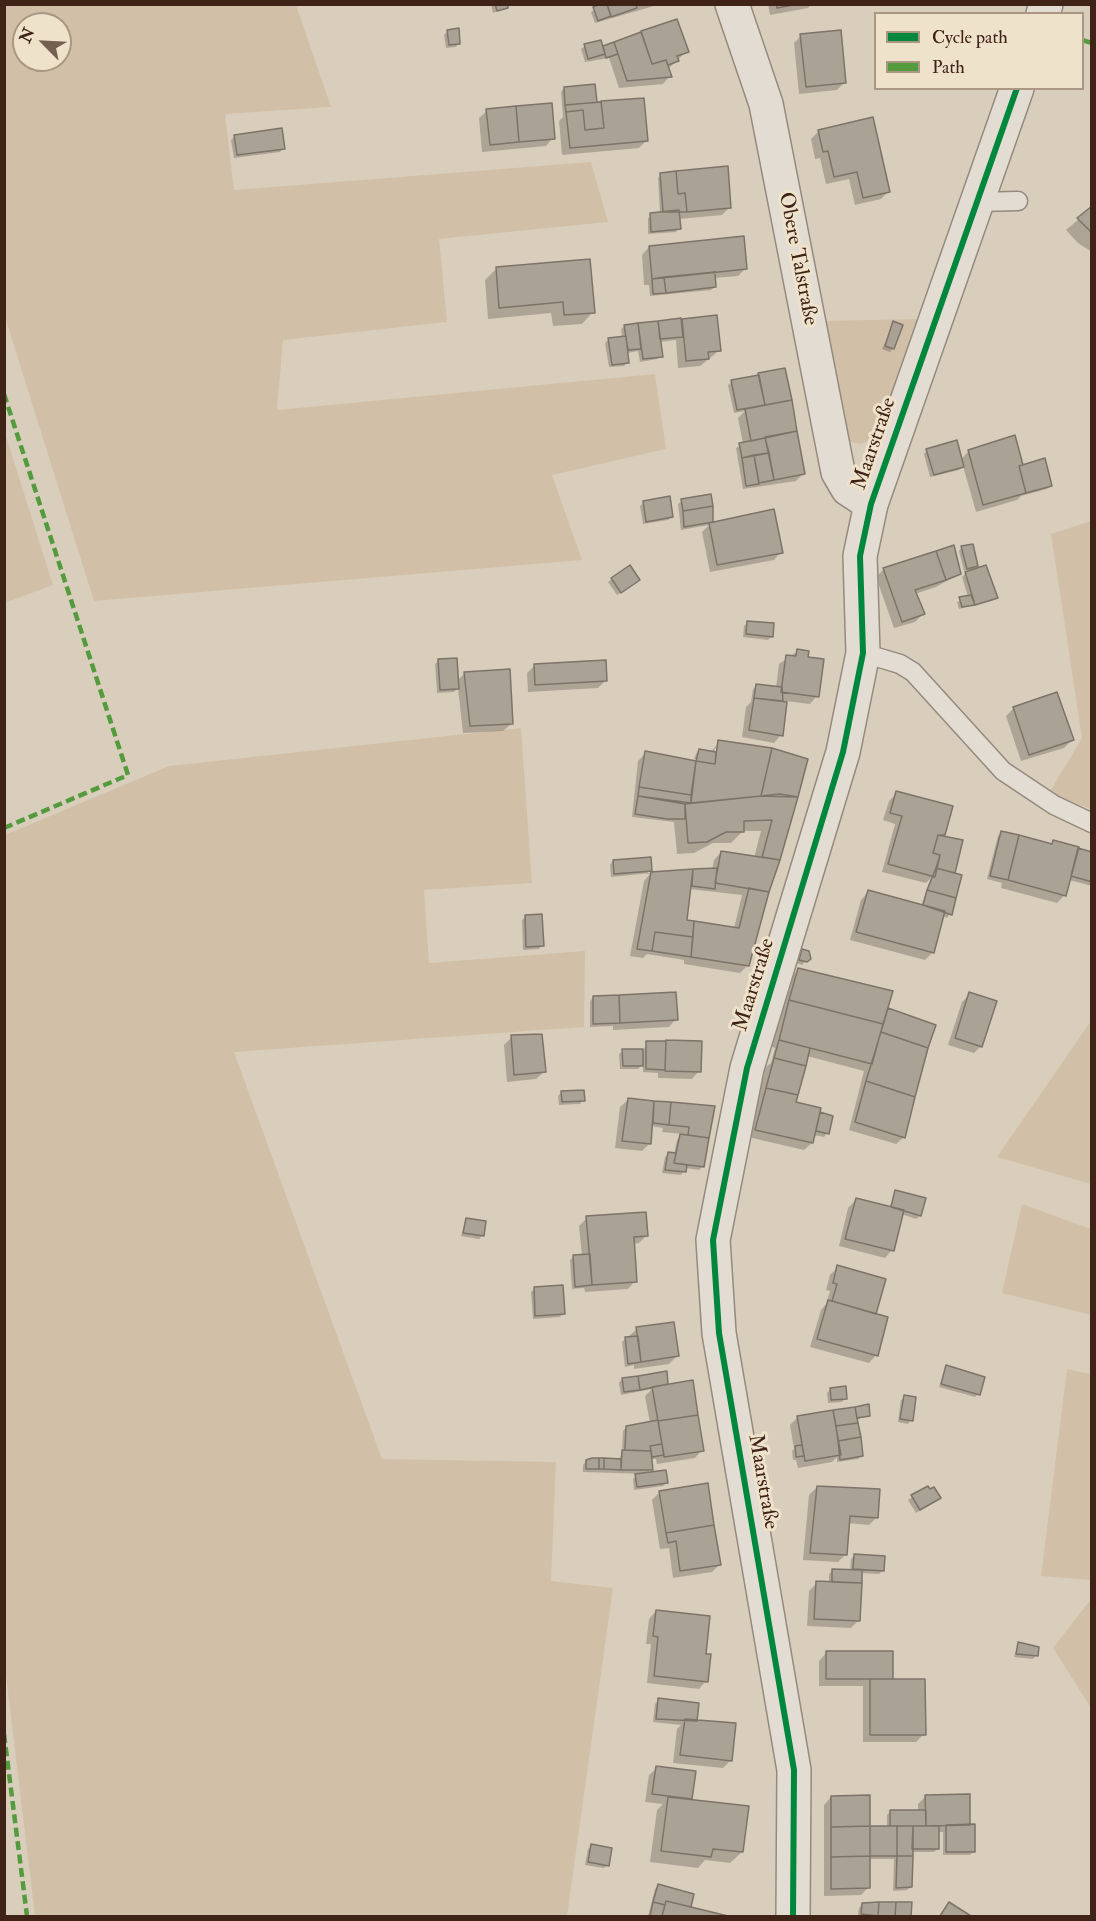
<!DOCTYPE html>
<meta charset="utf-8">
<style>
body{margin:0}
#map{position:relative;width:1096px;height:1921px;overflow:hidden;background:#d9cebc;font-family:"IM FELL Double Pica",serif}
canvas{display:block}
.frame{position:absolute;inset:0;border:6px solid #3f2317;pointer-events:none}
.legend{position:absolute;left:874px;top:12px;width:210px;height:78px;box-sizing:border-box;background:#efe2cb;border:2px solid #a99683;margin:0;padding:8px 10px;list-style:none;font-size:18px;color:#3f2317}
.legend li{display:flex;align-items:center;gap:12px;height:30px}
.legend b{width:30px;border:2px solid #a99683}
.north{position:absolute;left:12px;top:12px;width:60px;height:60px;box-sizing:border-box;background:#efe2cb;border:2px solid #a99683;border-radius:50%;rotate:294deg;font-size:16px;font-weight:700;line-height:24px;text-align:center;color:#3f2317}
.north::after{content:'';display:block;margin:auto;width:21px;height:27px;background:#755f51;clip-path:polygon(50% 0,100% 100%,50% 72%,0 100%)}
</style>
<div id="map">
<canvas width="1096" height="1921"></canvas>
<div class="frame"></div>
<ul class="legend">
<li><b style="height:8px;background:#00873e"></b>Cycle path</li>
<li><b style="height:8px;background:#539b3d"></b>Path</li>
</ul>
<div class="north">N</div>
</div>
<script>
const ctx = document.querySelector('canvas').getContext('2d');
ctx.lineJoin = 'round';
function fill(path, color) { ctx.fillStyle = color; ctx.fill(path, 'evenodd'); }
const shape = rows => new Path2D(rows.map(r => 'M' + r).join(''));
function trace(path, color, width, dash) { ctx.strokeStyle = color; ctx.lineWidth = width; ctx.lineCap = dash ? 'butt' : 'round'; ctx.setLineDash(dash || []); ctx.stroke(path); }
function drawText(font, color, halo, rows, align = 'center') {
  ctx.font = font + ' "IM FELL Double Pica",serif'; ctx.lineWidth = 6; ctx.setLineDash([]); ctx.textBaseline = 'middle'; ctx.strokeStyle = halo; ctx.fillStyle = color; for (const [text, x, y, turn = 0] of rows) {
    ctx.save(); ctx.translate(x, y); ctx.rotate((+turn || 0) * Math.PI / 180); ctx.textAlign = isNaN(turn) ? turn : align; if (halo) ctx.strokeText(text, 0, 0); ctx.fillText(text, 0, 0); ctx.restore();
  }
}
const green = shape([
 [4,5,296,5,331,107,225,114,234,190,591,162,608,222,439,239,447,322,283,340,277,410,655,374,666,449,552,475,582,560,94,601,5,317],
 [24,24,60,24,60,60,24,60],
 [918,319,892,404,877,438,860,444,848,441,824,321],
 [4,430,53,585,5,603,4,603],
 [1091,521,1091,809,1049,793,1082,738,1051,534],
 [521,728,532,883,424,890,429,963,585,951,584,1027,234,1052,382,1459,556,1462,551,1581,613,1588,567,1916,35,1916,4,1659,5,835,169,766],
 [1091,1021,1091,1184,997,1157],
 [1022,1204,1091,1229,1091,1315,1002,1293],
 [1067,1369,1091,1374,1091,1580,1041,1576],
 [1091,1599,1091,1708,1053,1648]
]);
const shadow = shape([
 [491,4,506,4,507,7,493,13],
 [603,4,661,4,595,23,591,12],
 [768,4,812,4,808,8,770,15],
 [676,21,687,51,668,69,670,76,663,84,619,88,609,58,585,62,581,49,585,46,602,48],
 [448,31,459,44,455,47,446,48,444,35],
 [801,36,845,82,837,90,799,94,794,43],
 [564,88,596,104,642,99,647,140,639,148,562,155,559,121,563,117,561,92],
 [487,111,553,138,546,146,482,152,479,118],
 [819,131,889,191,881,199,855,205,849,179,826,184,820,158,815,159,811,139],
 [235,136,284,148,280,152,234,158,231,140],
 [661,174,730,207,722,215,679,219,679,228,676,232,648,234,648,218,660,214,658,178],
 [1092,208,1092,252,1078,243,1066,230],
 [649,247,746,268,738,276,714,278,715,287,711,290,650,296,649,285,644,285,642,255],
 [496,269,593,312,582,324,553,326,551,313,488,319,485,280],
 [716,316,720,350,700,366,678,368,676,340,659,342,661,356,657,359,640,362,638,351,627,353,627,362,624,366,609,367,605,343,609,339,622,338,621,329,625,326],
 [894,323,893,348,890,352,882,349],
 [784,370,804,473,796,481,743,489,736,448,743,444,738,418,745,411,734,413,728,385,732,382],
 [927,450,961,459,969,451,1022,467,1051,485,1047,489,1021,496,1017,500,976,512,963,466,959,470,930,477,924,454],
 [709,496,712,524,781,552,774,560,710,572,702,532,709,525,681,530,678,504,682,501],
 [644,502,672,517,668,520,643,524,640,506],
 [962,547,977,566,970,572,996,597,992,601,959,609,957,602,968,597,962,577,969,570,964,571,959,551],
 [884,569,959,574,936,587,915,594,923,614,915,622,894,628,876,577],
 [612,579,635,583,617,595,608,582],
 [748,622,772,636,768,640,743,637,744,626],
 [798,651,817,696,810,704,785,701,781,735,774,743,742,737,746,707,751,702,753,689,756,686,776,688,779,664],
 [439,660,457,681,465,673,511,724,503,731,463,733,458,688,454,692,437,693,435,664],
 [534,666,606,680,598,688,528,692,527,673],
 [1014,708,1072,740,1064,748,1021,761,1006,716],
 [719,742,797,796,748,965,740,973,684,964,684,960,647,954,643,958,630,956,644,881,651,873,611,877,610,865,613,861,650,870,647,874,712,870,714,860,721,852,754,858,761,831,743,831,731,843,713,843,694,853,677,854,674,822,632,817,638,761,646,753,709,765,709,762,694,759,696,754,699,750,711,752],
 [715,748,718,748,715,770,712,769],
 [689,889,742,895,734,928,685,921],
 [897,793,944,834,941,837,962,841,953,874,950,914,947,918,943,916,933,952,925,960,850,940,861,900,868,892,921,906,931,878,926,883,882,872,895,824,883,820,889,801],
 [1002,833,1050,845,1053,842,1092,853,1092,886,1069,880,1065,895,1057,903,1001,888,1002,883,987,879,998,836],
 [525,917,542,945,539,949,523,950,522,920],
 [802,951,810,956,802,965,796,963],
 [799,969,886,1009,935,1026,904,1137,896,1144,849,1130,864,1071,807,1056,794,1103,820,1114,827,1133,824,1137,813,1135,812,1143,804,1150,748,1137,766,1067,771,1063,775,1048,772,1047,791,977],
 [970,994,981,1046,974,1053,948,1045,962,1002],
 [594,997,676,1019,669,1027,613,1030,613,1026,590,1027,590,1001],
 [512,1037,544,1072,536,1079,507,1082,504,1045],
 [647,1043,699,1071,692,1079,658,1078,658,1073,643,1072,643,1064,638,1069,620,1069,619,1054,623,1051,643,1051],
 [562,1092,583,1100,580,1104,559,1105,558,1096],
 [628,1100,714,1107,703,1166,699,1170,685,1168,681,1175,662,1173,665,1157,669,1153,674,1154,677,1140,682,1134,662,1132,663,1128,651,1126,650,1143,642,1151,615,1148,620,1107],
 [896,1192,920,1216,916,1219,901,1214,892,1250,885,1258,839,1246,848,1208,856,1200,889,1208],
 [587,1218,646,1236,639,1243,633,1244,635,1281,628,1289,585,1292,584,1288,572,1289,570,1260,574,1257,582,1256,579,1226],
 [467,1219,482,1236,479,1239,461,1236],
 [838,1267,874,1315,876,1355,869,1363,810,1347,821,1310,826,1304,830,1291,826,1290,830,1275],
 [534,1289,563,1314,560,1317,533,1319,531,1292],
 [637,1329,677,1356,669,1364,634,1369,634,1365,625,1367,622,1342],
 [946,1367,978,1394,975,1397,939,1387],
 [622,1379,667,1383,664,1386,702,1450,695,1458,657,1464,656,1459,652,1459,652,1469,647,1474,583,1472,583,1465,586,1461,619,1460,622,1452,623,1431,627,1427,650,1423,645,1396,652,1389,621,1395,619,1383],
 [831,1389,846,1398,842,1402,828,1403,827,1393],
 [905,1397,911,1420,908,1424,898,1422,901,1400],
 [834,1412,869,1415,856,1420,862,1455,858,1459,837,1462,837,1457,832,1462,798,1468,796,1460,793,1460,792,1451,794,1449,790,1425,798,1417],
 [636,1476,667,1482,663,1486,634,1490,633,1479],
 [817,1487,877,1517,869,1525,848,1523,846,1554,838,1562,803,1560,809,1495],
 [927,1488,936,1501,916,1513,908,1500],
 [660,1492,719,1565,712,1572,673,1578,669,1548,660,1549,652,1500],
 [854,1556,883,1570,879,1574,860,1573,859,1620,851,1628,807,1626,809,1591,817,1583,829,1583,829,1574,833,1570,850,1571,851,1559],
 [656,1611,704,1655,706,1681,699,1689,647,1683,651,1644,646,1644,649,1619],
 [1018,1644,1036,1655,1033,1659,1014,1657],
 [826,1653,891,1680,924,1734,916,1742,863,1742,863,1686,819,1686,819,1661],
 [659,1700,696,1722,730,1761,723,1768,673,1763,677,1729,681,1725,653,1722,655,1704],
 [657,1768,691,1799,689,1801,742,1852,730,1863,705,1860,698,1868,650,1862,657,1810,663,1804,645,1802,649,1775],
 [926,1796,969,1826,973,1852,970,1855,943,1855,943,1832,938,1832,938,1849,934,1852,911,1852,911,1887,907,1890,893,1891,894,1859,868,1859,868,1888,861,1895,824,1896,824,1805,831,1797,868,1828,887,1827,887,1815,891,1811,918,1812,918,1804],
 [592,1845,608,1865,604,1868,585,1865,588,1849],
 [658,1886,688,1908,723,1916,648,1916,655,1889],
 [910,1903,909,1916,858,1916,859,1908,863,1904]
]);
const building = shape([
 [495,4,508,4,508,8,497,11,495,4],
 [600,4,607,4,611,16,598,21,593,7,600,4],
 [607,4,636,4,637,8,611,17,607,4],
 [777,4,799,4,777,8,777,4],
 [677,19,689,52,677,56,679,61,668,65,666,60,652,64,641,31,677,19],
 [459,28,460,44,449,45,447,30,459,28],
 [841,30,846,83,806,87,800,34,841,30],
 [641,32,652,64,666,60,672,77,627,81,614,42,641,32],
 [601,40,605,54,588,59,584,44,601,40],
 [614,42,618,54,606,58,603,46,614,42],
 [595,84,597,102,601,102,565,105,564,87,595,84],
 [644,98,648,141,570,148,566,112,583,110,585,130,604,128,601,101,644,98],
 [601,102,604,128,585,130,583,110,566,112,565,105,601,102],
 [552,103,555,139,519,142,516,106,552,103],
 [516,106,519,142,490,145,486,109,516,106],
 [873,117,890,192,863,198,857,172,834,177,828,151,823,152,818,130,873,117],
 [282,128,285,149,237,155,234,135,282,128],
 [728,166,731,208,687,212,685,193,678,194,676,171,728,166],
 [676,171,678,194,685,193,687,212,663,212,660,173,676,171],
 [1092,206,1092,233,1077,218,1092,206],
 [679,210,681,229,651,232,650,213,679,210],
 [744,236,747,269,652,279,649,246,744,236],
 [590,259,595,313,564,315,563,302,499,308,496,267,590,259],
 [715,272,716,287,666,293,664,277,715,272],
 [664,277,666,293,653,294,652,279,664,277],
 [717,315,721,351,708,352,709,359,686,361,682,319,717,315],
 [681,318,683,337,660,339,658,321,681,318],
 [658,321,663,357,643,359,638,323,658,321],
 [893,321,903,325,894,349,885,346,893,321],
 [638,323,641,349,628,350,624,325,638,323],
 [626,336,629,363,612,365,608,338,626,336],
 [785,368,792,400,765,405,758,373,785,368],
 [759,375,765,405,737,410,731,380,759,375],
 [792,400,797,431,751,441,745,409,792,400],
 [797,431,805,474,774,480,765,437,797,431],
 [1015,435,1023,465,1019,466,1026,493,983,505,968,450,1015,435],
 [765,438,769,453,742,458,739,443,765,438],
 [957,440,964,467,934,475,926,449,957,440],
 [769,453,774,480,759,483,754,455,769,453],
 [754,455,759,484,746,486,742,458,754,455],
 [1045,458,1052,486,1026,493,1019,466,1045,458],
 [711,494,713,506,683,511,681,499,711,494],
 [670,496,673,517,646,522,643,501,670,496],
 [713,506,713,522,684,527,683,511,713,506],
 [774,509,783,553,717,565,709,523,774,509],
 [973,544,978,566,967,569,961,546,973,544],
 [954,545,961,574,946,580,936,551,954,545],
 [936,551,946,580,915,590,925,614,902,622,883,568,936,551],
 [630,565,640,580,621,593,611,578,630,565],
 [986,565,998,598,975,605,965,572,986,565],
 [971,595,975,605,962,607,959,597,971,595],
 [747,621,774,623,773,637,746,634,747,621],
 [797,649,809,651,808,657,824,659,819,697,781,692,786,655,796,656,797,649],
 [457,658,459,689,440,690,438,659,457,658],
 [606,660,607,681,535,685,534,664,606,660],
 [510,669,513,724,470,726,464,672,510,669],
 [756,684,782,687,783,701,754,698,756,684],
 [1057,692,1074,740,1029,755,1013,707,1057,692],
 [754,698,787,702,783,736,749,730,754,698],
 [718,740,772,748,761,796,691,803,696,761,715,764,718,740],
 [772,748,808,759,798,797,761,796,772,748],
 [699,749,716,752,715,764,696,761,699,749],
 [645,751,696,761,691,795,639,787,645,751],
 [639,787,691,795,691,803,638,796,639,787],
 [896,791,953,806,945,835,938,835,933,853,940,855,935,877,888,864,902,816,890,813,896,791],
 [780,794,798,797,780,860,762,857,772,820,744,821,744,832,726,832,707,842,688,843,685,804,780,794],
 [638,796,685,804,685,819,667,819,635,814,638,796],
 [1001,831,1019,835,1008,880,990,876,1001,831],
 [938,835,963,840,955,873,936,868,940,855,933,853,938,835],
 [1019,835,1052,844,1053,840,1079,847,1066,896,1008,880,1019,835],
 [1078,848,1092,852,1092,882,1071,876,1078,848],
 [721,851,780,860,769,892,715,883,721,851],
 [651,857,652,871,614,874,613,860,651,857],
 [717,868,715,889,692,886,693,869,717,868],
 [936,868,962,875,956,898,927,890,936,868],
 [693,869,687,920,694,921,693,937,655,932,652,951,637,949,651,872,693,869],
 [749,888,769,892,749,966,691,957,694,921,739,928,749,888],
 [868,890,945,911,934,953,856,932,868,890],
 [927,890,956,898,952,915,923,905,927,890],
 [542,914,544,946,526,947,525,915,542,914],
 [655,932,693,937,691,957,652,951,655,932],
 [802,949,809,951,811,959,807,962,799,960,802,949],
 [798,968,893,991,883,1024,789,1000,798,968],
 [676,992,678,1020,620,1023,619,995,676,992],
 [969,992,997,1001,982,1047,955,1038,969,992],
 [619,995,620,1023,593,1024,593,996,619,995],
 [789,1000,883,1024,872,1064,779,1040,789,1000],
 [888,1008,936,1025,928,1048,881,1032,888,1008],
 [881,1032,928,1048,915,1097,866,1081,881,1032],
 [542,1034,546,1072,514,1075,511,1035,542,1034],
 [666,1040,702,1041,701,1072,665,1071,666,1040],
 [779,1040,810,1048,806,1066,774,1058,779,1040],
 [646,1041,666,1041,665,1070,646,1069,646,1041],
 [622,1049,643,1049,643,1066,623,1066,622,1049],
 [774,1058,806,1066,798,1095,766,1088,774,1058],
 [866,1081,915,1097,905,1138,855,1122,866,1081],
 [766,1088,798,1095,796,1102,821,1108,813,1143,755,1130,766,1088],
 [584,1090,585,1101,562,1102,561,1091,584,1090],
 [628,1098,654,1101,651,1144,622,1141,628,1098],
 [654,1101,671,1102,669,1125,653,1123,654,1101],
 [671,1102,715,1106,709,1138,688,1135,689,1127,669,1125,671,1102],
 [820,1112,833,1116,829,1134,816,1131,820,1112],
 [680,1134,709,1138,704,1167,674,1163,680,1134],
 [668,1152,676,1153,674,1163,687,1165,686,1172,665,1170,668,1152],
 [895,1190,926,1198,921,1216,891,1207,895,1190],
 [856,1198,904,1210,894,1251,845,1239,856,1198],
 [646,1212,648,1236,634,1237,637,1282,592,1285,586,1216,646,1212],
 [466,1218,486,1221,484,1236,463,1233,466,1218],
 [590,1254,592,1285,575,1287,573,1255,590,1254],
 [837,1265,886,1279,876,1314,832,1301,837,1284,833,1283,837,1265],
 [563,1285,565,1314,535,1316,534,1287,563,1285],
 [828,1300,888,1317,878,1356,817,1339,828,1300],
 [674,1322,679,1356,641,1362,636,1327,674,1322],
 [638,1336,641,1362,628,1364,625,1337,638,1336],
 [946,1365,985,1377,980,1395,941,1384,946,1365],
 [667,1371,668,1384,640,1390,638,1376,667,1371],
 [638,1376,640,1390,624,1392,622,1378,638,1376],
 [693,1380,698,1415,658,1421,652,1387,693,1380],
 [846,1386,847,1399,831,1400,830,1388,846,1386],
 [904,1395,916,1397,913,1421,900,1419,904,1395],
 [869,1404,870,1416,857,1418,855,1407,869,1404],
 [855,1407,858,1423,836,1426,833,1410,855,1407],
 [833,1410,841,1455,805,1461,797,1416,833,1410],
 [698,1415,704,1451,664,1457,658,1421,698,1415],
 [658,1420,662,1444,650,1446,651,1451,625,1450,626,1426,658,1420],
 [858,1423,861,1437,838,1441,836,1426,858,1423],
 [861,1437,863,1456,840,1460,838,1441,861,1437],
 [662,1444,664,1455,652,1457,650,1446,662,1444],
 [802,1445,804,1456,796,1457,795,1446,802,1445],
 [622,1450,651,1451,653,1470,621,1470,622,1450],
 [592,1458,599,1458,599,1469,586,1469,586,1460,592,1458],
 [599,1458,604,1458,604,1469,599,1469,599,1458],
 [604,1458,621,1459,621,1470,604,1469,604,1458],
 [666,1470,668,1483,637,1487,635,1474,666,1470],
 [708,1483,714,1525,666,1533,659,1491,708,1483],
 [817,1486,880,1489,878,1518,850,1516,847,1555,810,1553,817,1486],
 [928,1486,930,1489,934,1487,941,1498,920,1510,911,1495,928,1486],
 [714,1525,721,1565,680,1571,676,1541,668,1543,666,1533,714,1525],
 [854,1554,885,1556,884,1571,853,1569,854,1554],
 [832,1569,862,1570,862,1583,832,1582,832,1569],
 [816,1581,862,1583,860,1621,814,1619,816,1581],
 [656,1610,710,1616,706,1654,711,1654,708,1682,654,1676,658,1637,653,1636,656,1610],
 [1018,1642,1039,1647,1038,1656,1016,1654,1018,1642],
 [826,1651,893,1651,893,1679,826,1679,826,1651],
 [870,1679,925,1679,926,1735,870,1735,870,1679],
 [658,1698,699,1703,697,1721,656,1719,658,1698],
 [685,1719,736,1723,732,1761,680,1755,685,1719],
 [656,1766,696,1771,692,1799,652,1794,656,1766],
 [970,1794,970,1825,926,1826,925,1795,970,1794],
 [870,1795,870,1826,831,1827,831,1796,870,1795],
 [668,1797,749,1806,743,1852,713,1849,711,1857,661,1851,668,1797],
 [890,1810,926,1810,926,1826,890,1826,890,1810],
 [975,1824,975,1852,946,1852,946,1825,975,1824],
 [870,1826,897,1826,897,1856,870,1856,870,1826],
 [870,1826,870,1856,831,1857,831,1827,870,1826],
 [897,1826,913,1826,913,1856,897,1856,897,1826],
 [913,1826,939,1826,939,1849,912,1849,913,1826],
 [591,1844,612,1848,609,1866,588,1862,591,1844],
 [870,1856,870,1888,831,1889,831,1857,870,1856],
 [897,1856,913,1856,912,1887,896,1888,897,1856],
 [658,1884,694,1894,691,1907,666,1901,665,1905,653,1902,658,1884],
 [666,1901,691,1907,728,1916,662,1916,666,1901],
 [653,1902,665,1905,662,1916,650,1916,653,1902],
 [879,1902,896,1902,895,1916,878,1916,879,1902],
 [879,1902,878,1916,861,1914,862,1903,879,1902],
 [896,1902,912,1902,911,1916,895,1916,896,1902],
 [949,1902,971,1916,940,1916,949,1902]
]);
const service = shape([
 [977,202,1018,201],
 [863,653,900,664,913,672,1003,771,1054,805,1092,823]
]);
const minor = shape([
 [732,4,766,104,838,472,848,489,871,504]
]);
const tertiary = shape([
 [1043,14,1046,4],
 [793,1916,794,1770,719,1333,713,1240,747,1068,843,752,863,653,860,556,871,504,1017,88]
]);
const quiet = shape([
 [1082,40,1092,43],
 [4,394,128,775,4,828],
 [4,1734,27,1916]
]);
const cycleway = shape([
 [793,1916,794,1770,719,1333,713,1240,747,1068,843,752,863,653,860,556,871,504,1017,88]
]);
const streetNames = [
 ["Obere Talstraße",797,259,79],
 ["Maarstraße",875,444,-71],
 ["Maarstraße",755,985,-73],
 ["Maarstraße",762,1482,80]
];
fill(green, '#d1c0a7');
fill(shadow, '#0003');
fill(building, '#aba296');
trace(building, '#7d7368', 1.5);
trace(service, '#948a7e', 21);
trace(minor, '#948a7e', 36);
trace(tertiary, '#948a7e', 36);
trace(service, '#e2dcd3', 18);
trace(minor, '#e2dcd3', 33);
trace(tertiary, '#e2dcd3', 33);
trace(quiet, '#539b3d', 4.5, [9, 4.5]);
trace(cycleway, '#00873e', 6);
drawText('21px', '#3f2317', '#efe2cb', streetNames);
</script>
